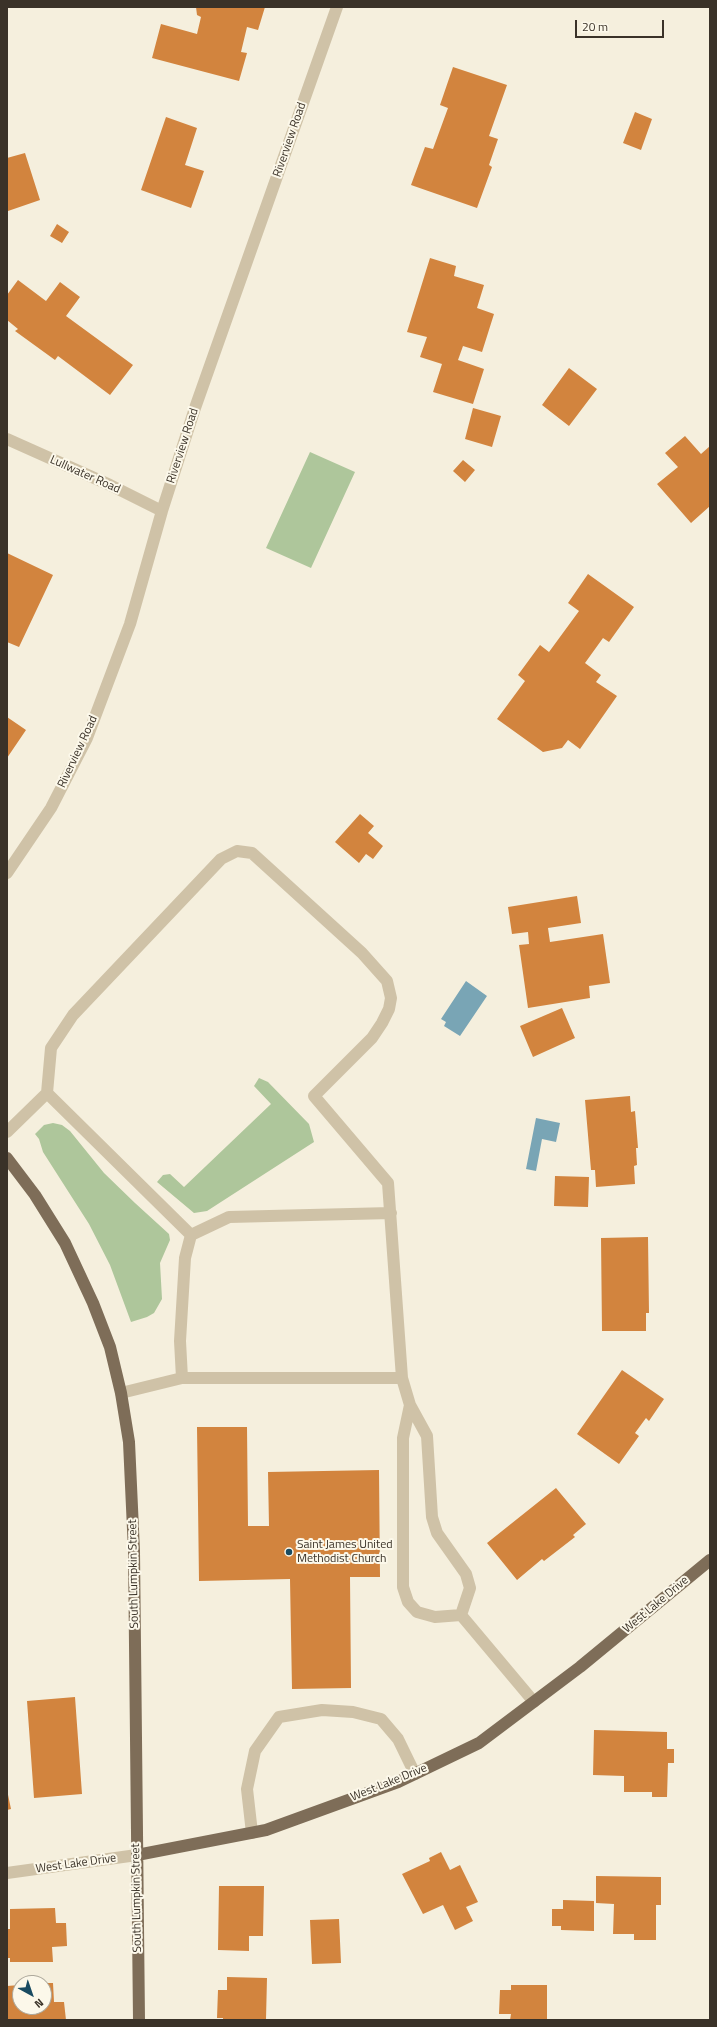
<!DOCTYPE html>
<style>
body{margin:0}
#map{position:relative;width:717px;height:2027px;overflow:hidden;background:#f5efdd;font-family:"Titillium Web",sans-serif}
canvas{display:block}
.frame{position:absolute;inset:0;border:8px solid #3a3228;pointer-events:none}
.north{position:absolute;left:12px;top:1975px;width:40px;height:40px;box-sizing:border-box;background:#fcf8ea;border:1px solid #aea99c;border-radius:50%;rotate:140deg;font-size:11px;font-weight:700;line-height:16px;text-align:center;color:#3a3228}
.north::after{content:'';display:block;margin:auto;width:14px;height:18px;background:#194b61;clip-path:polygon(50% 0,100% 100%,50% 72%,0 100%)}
.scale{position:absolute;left:575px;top:20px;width:89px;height:18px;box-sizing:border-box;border:2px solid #3a3228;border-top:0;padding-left:5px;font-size:12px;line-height:14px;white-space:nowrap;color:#3a3228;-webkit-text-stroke:3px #fcf8ea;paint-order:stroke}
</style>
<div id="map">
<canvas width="717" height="2027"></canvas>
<div class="frame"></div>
<div class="north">N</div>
<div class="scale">20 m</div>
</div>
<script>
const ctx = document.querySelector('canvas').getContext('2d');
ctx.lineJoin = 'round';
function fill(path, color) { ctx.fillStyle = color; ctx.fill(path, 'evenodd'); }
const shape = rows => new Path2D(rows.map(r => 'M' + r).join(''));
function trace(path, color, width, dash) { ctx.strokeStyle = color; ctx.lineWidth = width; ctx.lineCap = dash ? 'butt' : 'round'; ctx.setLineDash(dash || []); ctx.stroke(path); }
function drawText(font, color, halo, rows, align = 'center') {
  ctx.font = font + ' "Titillium Web",sans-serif'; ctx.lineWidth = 4; ctx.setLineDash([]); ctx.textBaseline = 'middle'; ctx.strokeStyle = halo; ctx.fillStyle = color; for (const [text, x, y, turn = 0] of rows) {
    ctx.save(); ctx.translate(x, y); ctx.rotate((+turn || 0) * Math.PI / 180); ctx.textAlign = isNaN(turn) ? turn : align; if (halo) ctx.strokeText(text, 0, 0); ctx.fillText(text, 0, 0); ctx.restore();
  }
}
const green = shape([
 [310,452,355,472,311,568,266,548],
 [259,1078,268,1082,309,1124,314,1142,207,1211,194,1213,157,1182,163,1175,170,1174,184,1187,271,1104,254,1086],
 [53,1123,62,1125,70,1131,104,1173,135,1203,169,1234,170,1240,160,1263,162,1299,154,1313,147,1317,131,1322,110,1265,89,1224,43,1152,39,1139,35,1134,44,1125]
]);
const water = shape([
 [466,981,487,996,460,1036,444,1026,446,1022,441,1019],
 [536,1118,560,1123,556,1142,542,1139,536,1171,526,1169]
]);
const building = shape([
 [196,7,265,7,258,30,247,27,241,52,247,53,239,81,152,58,161,24,197,34,201,17,197,15],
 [453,67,507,85,489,136,498,139,489,165,492,167,477,208,411,185,425,147,433,149,448,108,440,105],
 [635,112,652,119,641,150,623,143],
 [166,117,197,128,185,165,204,171,191,208,141,190],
 [25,153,40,200,8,211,7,158],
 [57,224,69,232,62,243,50,236],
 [430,258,456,266,454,276,484,285,477,308,494,314,482,352,463,346,458,360,484,369,473,404,433,392,442,364,420,357,427,337,407,332],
 [18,280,46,301,60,282,80,297,66,316,133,365,110,395,58,356,55,360,15,331,18,329,7,320,7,295],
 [569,368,597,389,569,426,542,405],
 [473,408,501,416,492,447,465,439],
 [685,436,701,454,710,446,710,506,691,523,657,484,678,467,665,453],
 [463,460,475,470,465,482,453,471],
 [7,553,53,575,19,647,7,642],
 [588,574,634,607,609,642,603,638,585,663,601,675,596,682,617,696,580,749,568,740,562,748,543,752,497,719,525,681,518,675,540,645,549,652,579,611,568,603],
 [7,717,26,730,7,758],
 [360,814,374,826,368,833,383,846,373,859,366,854,359,863,335,842],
 [577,896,581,923,548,928,550,942,603,934,610,983,589,986,590,998,528,1008,519,945,529,944,528,932,512,934,508,907],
 [562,1008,575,1038,533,1057,520,1026],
 [630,1096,631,1112,635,1111,638,1148,636,1148,637,1165,634,1166,635,1184,596,1187,595,1170,591,1170,585,1100],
 [555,1176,589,1177,588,1207,554,1206],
 [648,1237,649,1313,646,1313,646,1331,602,1331,601,1238],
 [622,1370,664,1399,649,1421,646,1418,635,1433,639,1436,619,1464,577,1434],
 [197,1427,247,1427,248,1526,269,1526,268,1472,379,1470,380,1577,350,1577,351,1688,292,1689,290,1579,199,1581],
 [556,1488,586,1524,573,1535,575,1537,544,1561,542,1559,517,1580,487,1543],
 [75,1697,82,1794,34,1798,27,1701],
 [594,1730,667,1732,667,1749,674,1749,674,1763,668,1763,667,1797,652,1797,652,1792,624,1792,624,1776,593,1775],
 [7,1790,11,1809,7,1810],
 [441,1852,450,1870,460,1865,478,1902,466,1907,473,1921,455,1930,443,1905,423,1914,402,1874,430,1861,429,1858],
 [596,1876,661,1877,661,1905,656,1905,656,1940,634,1940,634,1934,613,1934,614,1904,596,1903],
 [219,1886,264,1886,263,1936,249,1936,249,1951,218,1950],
 [563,1900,594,1901,594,1931,561,1930,561,1926,552,1926,552,1909,563,1909],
 [55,1908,56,1923,66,1923,67,1946,52,1947,53,1962,10,1962,10,1958,7,1958,7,1929,10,1929,10,1909],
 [339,1919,341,1963,312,1964,310,1920],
 [227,1977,267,1978,266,2019,223,2020,223,2018,217,2018,218,1990,227,1990],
 [44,1983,53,1983,54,2002,64,2002,66,2020,7,2020,7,1986,20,1985,20,2007,44,2007],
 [511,1985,547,1985,547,2020,510,2020,511,2014,499,2014,500,1990,511,1990]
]);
const minor = shape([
 [7,439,110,485,162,511],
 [7,873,51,808,87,738,130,624,162,511,195,408,337,7],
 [47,1093,51,1048,73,1015,221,859,237,851,252,853,362,953,387,981,391,998,389,1009,382,1023,372,1038,314,1096,388,1183,402,1378,410,1405,427,1436,432,1517,437,1533,466,1574,470,1588,461,1615],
 [7,1132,47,1093,191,1235,229,1217,391,1213],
 [182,1378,180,1341,185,1258,191,1235],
 [121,1393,182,1378,402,1378],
 [410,1405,403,1438,403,1587,408,1602,417,1612,435,1617,461,1615],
 [461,1615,534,1702],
 [252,1833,247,1789,255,1751,279,1717,322,1710,353,1712,381,1719,398,1739,415,1774],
 [7,1873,137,1855]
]);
const major = shape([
 [7,1158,35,1195,65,1243,93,1303,110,1347,121,1393,129,1442,134,1551,139,2020],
 [137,1855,266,1830,398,1782,479,1743,580,1667,710,1560]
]);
const markers = [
 [289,1552,4,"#194b61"]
];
const streetNames = [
 ["Riverview Road",290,140,-71],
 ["Riverview Road",183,446,-72],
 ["Lullwater Road",85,475,24],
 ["Riverview Road",78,752,-65],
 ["South Lumpkin Street",134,1574,-91],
 ["West Lake Drive",656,1605,-40],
 ["West Lake Drive",389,1783,-22],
 ["West Lake Drive",76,1864,-8],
 ["South Lumpkin Street",137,1898,-91]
];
const poiNames = [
 ["Saint James United",297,1545],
 ["Methodist Church",297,1559]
];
fill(green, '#aec69b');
fill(water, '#79a5b5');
fill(building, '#d2843e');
trace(minor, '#cfc2a7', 12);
trace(major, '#7e6d58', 12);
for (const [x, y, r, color] of markers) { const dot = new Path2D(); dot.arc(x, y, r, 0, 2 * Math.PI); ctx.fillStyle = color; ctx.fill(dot); trace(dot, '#fcf8ea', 1.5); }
drawText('12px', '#3a3228', '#fcf8ea', streetNames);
drawText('12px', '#3a3228', '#fcf8ea', poiNames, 'left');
</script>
